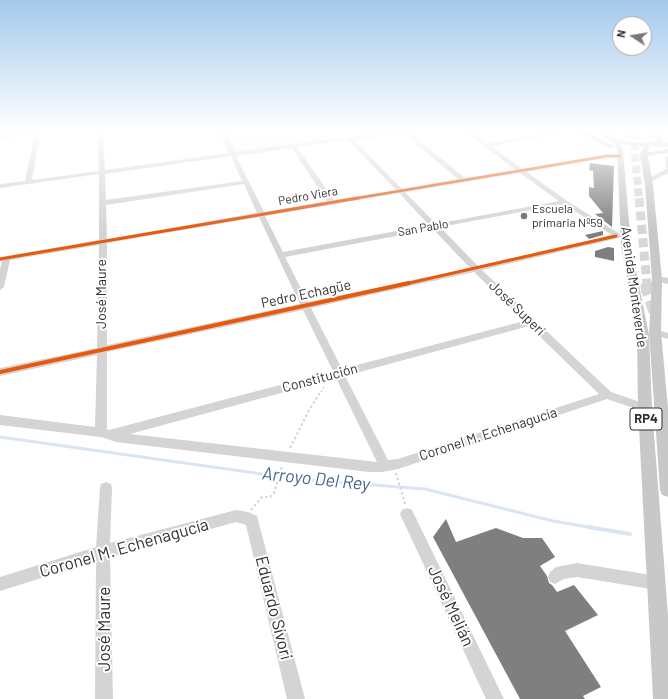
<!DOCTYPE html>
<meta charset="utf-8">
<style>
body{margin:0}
#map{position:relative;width:668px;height:699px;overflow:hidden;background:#fff;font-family:Barlow,sans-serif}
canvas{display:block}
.north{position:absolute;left:612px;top:16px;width:40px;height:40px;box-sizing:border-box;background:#fff;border:1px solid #acacac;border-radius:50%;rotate:282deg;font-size:11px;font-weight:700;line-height:16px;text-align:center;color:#303030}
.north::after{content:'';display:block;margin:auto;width:14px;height:18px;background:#787878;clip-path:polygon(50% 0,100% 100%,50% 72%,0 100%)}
</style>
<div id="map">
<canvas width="668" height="699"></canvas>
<div class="north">N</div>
</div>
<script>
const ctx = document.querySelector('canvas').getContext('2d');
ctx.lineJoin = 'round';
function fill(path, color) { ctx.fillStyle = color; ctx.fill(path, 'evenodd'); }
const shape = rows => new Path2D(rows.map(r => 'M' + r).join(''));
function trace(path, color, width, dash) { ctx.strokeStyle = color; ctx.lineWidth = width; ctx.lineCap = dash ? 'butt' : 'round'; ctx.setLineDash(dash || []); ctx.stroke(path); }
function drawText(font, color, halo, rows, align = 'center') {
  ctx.font = font + ' Barlow,sans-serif'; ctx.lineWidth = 4; ctx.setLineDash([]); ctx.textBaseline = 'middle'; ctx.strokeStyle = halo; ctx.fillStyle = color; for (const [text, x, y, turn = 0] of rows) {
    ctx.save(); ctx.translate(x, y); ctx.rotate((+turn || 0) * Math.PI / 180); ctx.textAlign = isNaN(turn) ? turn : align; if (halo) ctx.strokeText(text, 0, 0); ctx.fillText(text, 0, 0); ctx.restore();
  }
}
const green = shape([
 [225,131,341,131,346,138,238,152,234,151],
 [606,131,646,131,653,135,656,140,653,142,634,144,612,138]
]);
const streamFar1 = shape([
 [0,437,298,479,425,489,553,521,594,528]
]);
const stream = shape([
 [588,527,630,534]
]);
const building = shape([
 [590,163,614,166,612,227,595,214,603,213,589,196,589,187,594,188,593,171,589,170],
 [603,231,603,235,589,239,585,235],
 [608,247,614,248,614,261,595,257,595,251],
 [446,519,456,542,496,528,523,538,542,538,555,557,540,566,547,576,549,583,552,585,557,592,574,585,598,615,565,631,601,687,583,696,585,699,520,699,433,537]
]);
const majorTunnelFar2 = shape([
 [633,131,639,199]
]);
const majorTunnelFar1 = shape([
 [639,198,647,284]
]);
const majorTunnel = shape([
 [646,283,647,290,655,313]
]);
const pathFar1 = shape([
 [321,392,325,385]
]);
const path = shape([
 [290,448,308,412,321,391],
 [396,473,405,504],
 [251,510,262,497,270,497,274,493,282,466]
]);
const minor = shape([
 [30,131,48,131,40,133,32,180,99,171,97,131,103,131,105,170,229,153,219,131,225,131,235,152,389,131,408,131,465,178,516,170,464,131,470,131,487,143,559,131,574,131,491,146,522,169,607,154,622,155,622,157,620,158,607,158,527,172,567,201,623,236,619,238,482,270,611,392,649,405,651,408,649,411,645,412,607,399,398,469,382,472,369,472,116,442,101,437,0,425,0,415,95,427,97,355,0,376,0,368,97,348,99,245,10,260,4,287,0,290,0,269,2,261,0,261,0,257,99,240,99,174,0,188,0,184,25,181,35,134,0,139,0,135,30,131],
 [403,133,458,179,402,189,354,140,403,133],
 [348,140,396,190,334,200,297,147,348,140],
 [292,148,327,201,264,212,236,156,292,148],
 [231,156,242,181,106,200,105,174,231,156],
 [520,173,559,201,436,224,405,192,520,173],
 [244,184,257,213,107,239,106,205,244,184],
 [399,193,429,225,283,252,265,216,399,193],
 [564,204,612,235,478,266,440,227,564,204],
 [259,217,300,304,107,345,107,243,259,217],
 [433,229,470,268,308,302,285,257,433,229],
 [474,272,524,321,342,369,311,308,474,272],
 [303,310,333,371,109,430,107,429,107,352,303,310],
 [529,326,599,394,398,459,388,460,345,376,529,326],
 [336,378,377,462,130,434,336,378],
 [668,156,668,173,650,182,646,182,646,180,666,169,665,158,668,156],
 [657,276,668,278,668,284,654,281,653,279,657,276],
 [655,329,668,333,668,339,652,334,650,332,652,330,655,329],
 [106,482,111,484,112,488,110,543,236,510,248,512,257,516,305,699,287,699,246,525,236,522,110,557,113,699,95,699,96,561,0,591,0,577,96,547,100,488,101,484,106,482],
 [407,508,412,510,504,699,486,699,400,514,402,510,407,508],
 [577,563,657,576,662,578,664,583,662,588,657,590,577,577,564,579,555,584,550,582,548,577,550,572,556,567,577,563]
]);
const major = shape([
 [576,131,585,131,615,147,610,148,576,131],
 [599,131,606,131,611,137,625,141,639,143,655,142,656,137,646,131,655,131,662,136,663,139,661,142,668,143,668,147,650,146,648,152,668,149,668,153,648,156,653,185,662,279,661,332,668,408,668,497,662,495,660,490,649,332,652,279,645,185,640,155,643,147,621,144,623,151,631,245,649,335,652,408,668,615,668,699,653,699,638,408,637,335,621,245,617,151,616,146,612,141,607,139,599,131],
 [663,131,668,131,668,134,664,132,663,131]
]);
const cyclewayFar2 = shape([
 [352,199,607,156,620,156]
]);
const cyclewayFar1 = shape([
 [0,259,358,198],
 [405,284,616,236]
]);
const cycleway = shape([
 [0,372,409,283]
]);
const markers = [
 [524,216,4,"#787878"]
];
const farStreetnames = [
 ["Pedro Viera",308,196,-10],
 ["San Pablo",423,228,-10]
];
const farPoinames = [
 ["Escuela",532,209],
 ["primaria Nº59",532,223]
];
const shields = [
 [646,419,32]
];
const shieldNames = [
 ["RP4",646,419]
];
const streetNames = [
 ["Avenida Monteverde",634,287,82],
 ["José Maure",101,294,-90],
 ["Pedro Echagüe",306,294,-12],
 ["José Superí",517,308,44],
 ["Constitución",320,378,-15],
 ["Coronel M. Echenagucía",488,434,-18]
];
const nearStreetnames = [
 ["Coronel M. Echenagucía",124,548,-16],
 ["José Melián",451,606,65],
 ["Eduardo Sívori",274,608,76],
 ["José Maure",104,629,-90]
];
const nearWaternames = [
 ["Arroyo Del Rey",316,479,6]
];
fill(green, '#f0f5ed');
trace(streamFar1, '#dbe5f1', 3);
trace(stream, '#dbe5f1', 4);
fill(building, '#7f7f7f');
trace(majorTunnelFar2, '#d6d6d6', 8, [8, 3.5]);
trace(majorTunnelFar1, '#d6d6d6', 9, [9, 4.5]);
trace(majorTunnel, '#d6d6d6', 12, [12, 6]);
trace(pathFar1, '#d4d4d4', 1.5, [2, 2]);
trace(path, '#d4d4d4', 2, [2.5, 2.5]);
fill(minor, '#d4d4d4');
fill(major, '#c8c8c8');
trace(cyclewayFar2, '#e8590c', 2.5);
trace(cyclewayFar1, '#e8590c', 3);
trace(cycleway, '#e8590c', 4);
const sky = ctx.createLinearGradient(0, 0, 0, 229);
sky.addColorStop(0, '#a3c8ec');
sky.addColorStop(0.57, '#fff');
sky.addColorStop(1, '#ffffff00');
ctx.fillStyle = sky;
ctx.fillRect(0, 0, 668, 229);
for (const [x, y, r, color] of markers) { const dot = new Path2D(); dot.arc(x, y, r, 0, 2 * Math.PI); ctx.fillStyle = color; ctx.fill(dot); trace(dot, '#fff', 1.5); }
drawText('12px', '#303030', '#fff', farStreetnames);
drawText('12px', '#303030', '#fff', farPoinames, 'left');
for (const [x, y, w] of shields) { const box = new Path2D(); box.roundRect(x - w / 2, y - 11, w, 22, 3); ctx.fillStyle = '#fff'; ctx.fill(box); trace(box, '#303030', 1); }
drawText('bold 13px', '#303030', null, shieldNames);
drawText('14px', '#303030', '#fff', streetNames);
drawText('17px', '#303030', '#fff', nearStreetnames);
drawText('italic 18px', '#41668e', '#fff', nearWaternames);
</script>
